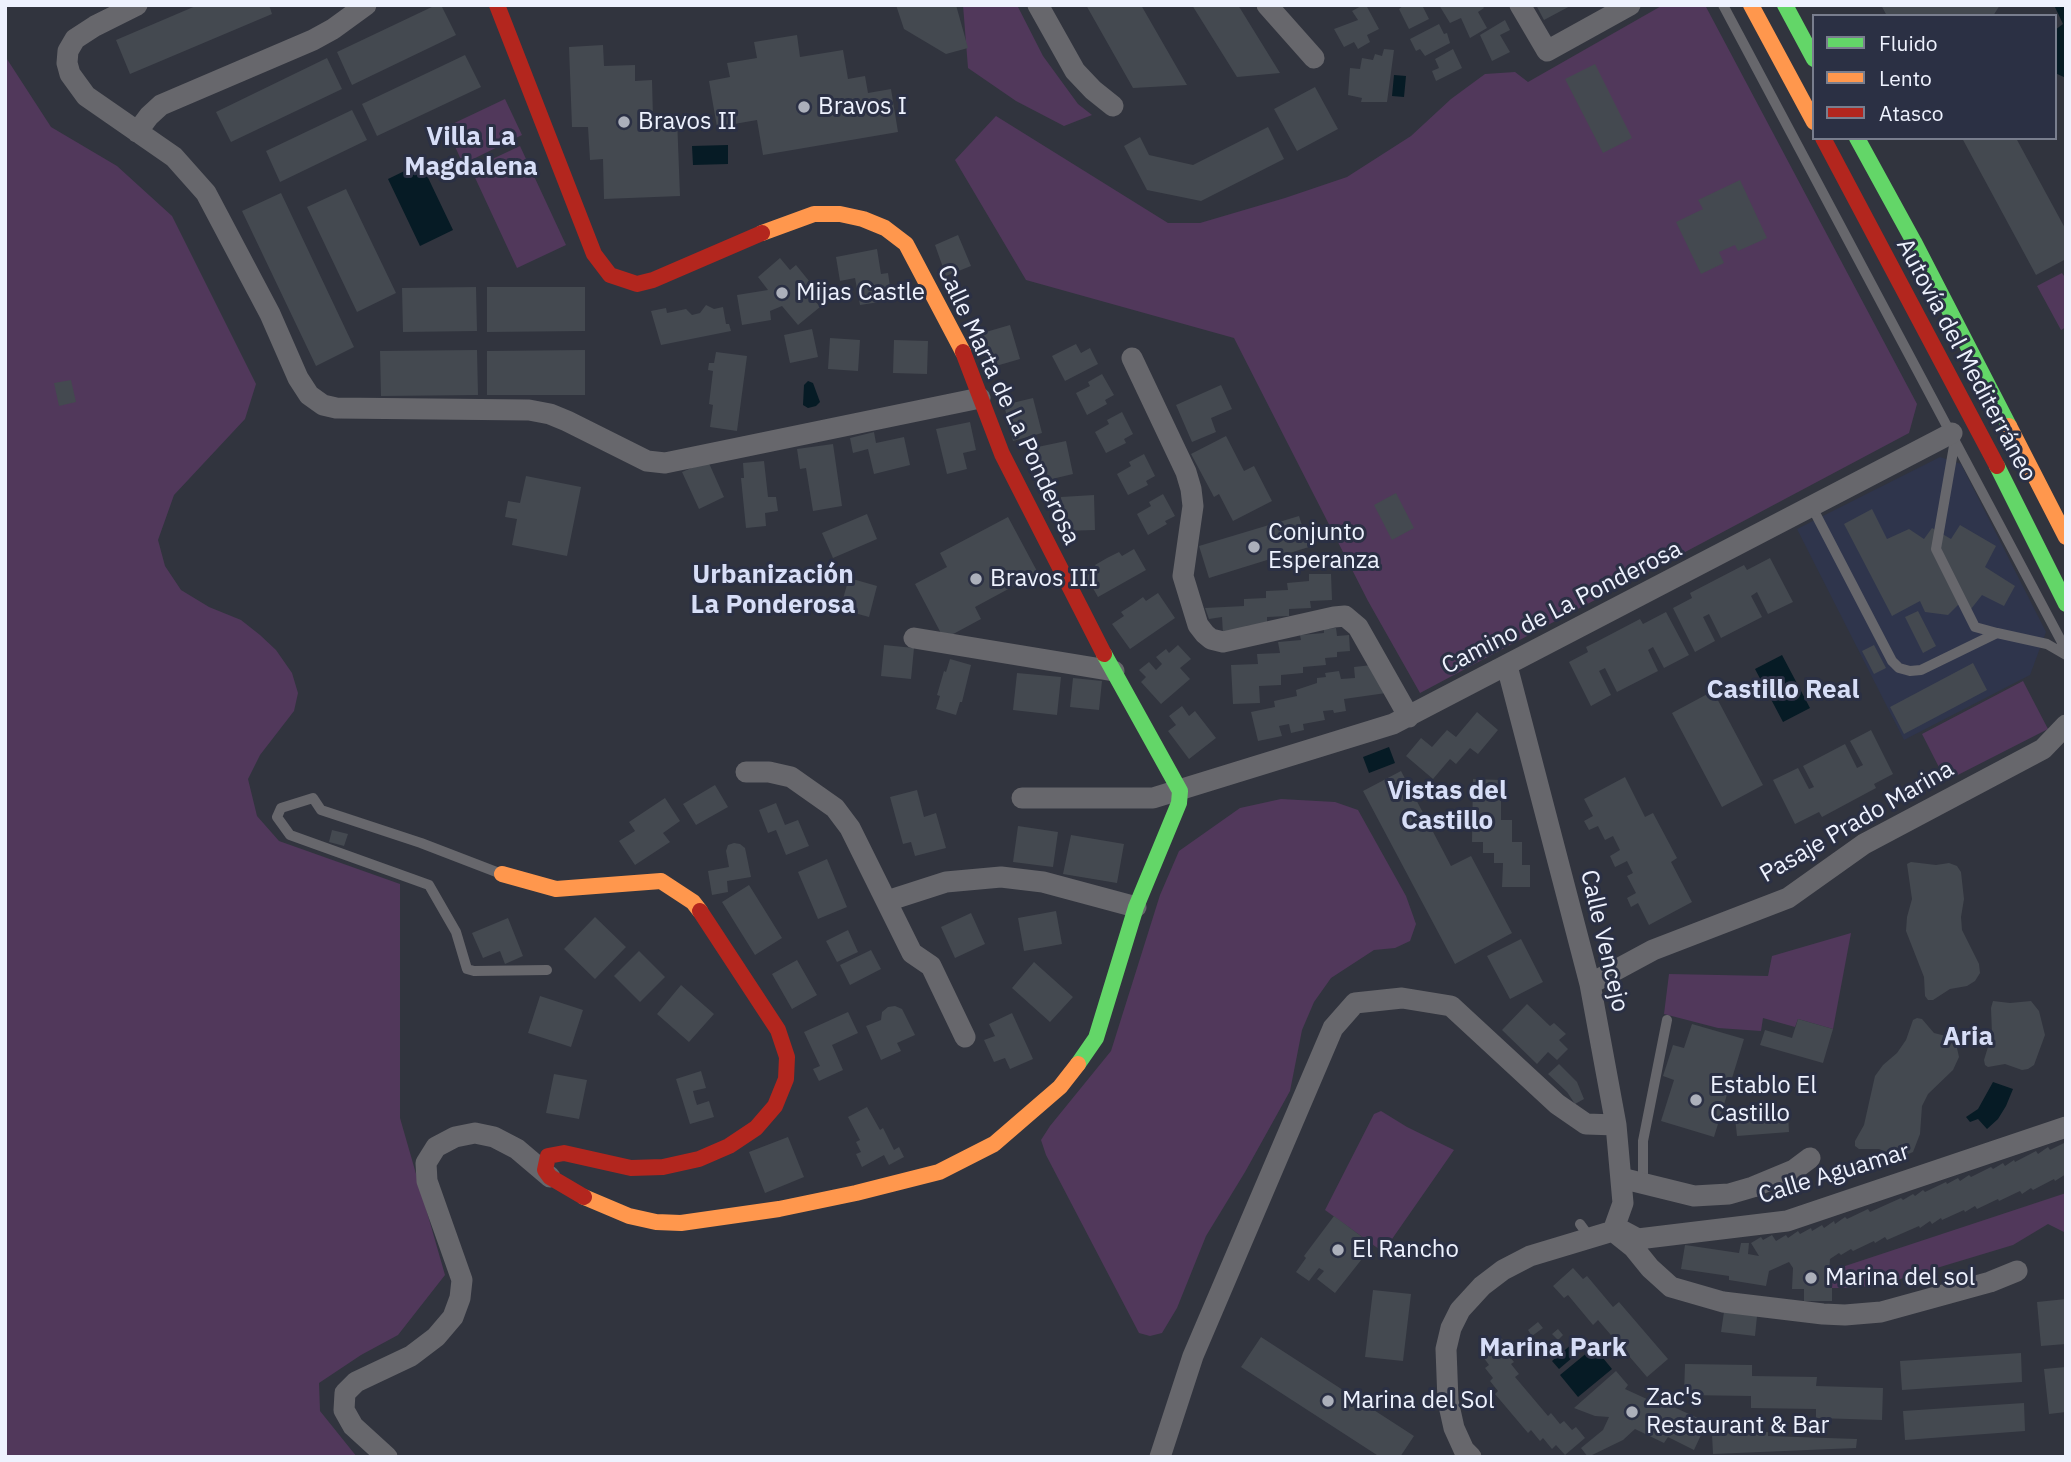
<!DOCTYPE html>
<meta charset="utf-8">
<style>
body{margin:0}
#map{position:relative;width:2071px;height:1462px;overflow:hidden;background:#31343e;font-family:"IBM Plex Sans",sans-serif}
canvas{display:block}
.frame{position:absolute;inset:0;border:7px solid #eef2fe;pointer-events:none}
.legend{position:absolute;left:1812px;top:14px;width:245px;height:126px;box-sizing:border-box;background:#2b3044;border:2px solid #797e8e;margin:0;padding:9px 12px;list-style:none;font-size:21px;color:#eef2fe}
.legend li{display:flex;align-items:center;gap:14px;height:35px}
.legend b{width:35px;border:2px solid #797e8e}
</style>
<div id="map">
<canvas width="2071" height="1462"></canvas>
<div class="frame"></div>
<ul class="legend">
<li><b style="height:9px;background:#63d668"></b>Fluido</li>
<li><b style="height:9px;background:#ff974d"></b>Lento</li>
<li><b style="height:9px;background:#b3261e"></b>Atasco</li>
</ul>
</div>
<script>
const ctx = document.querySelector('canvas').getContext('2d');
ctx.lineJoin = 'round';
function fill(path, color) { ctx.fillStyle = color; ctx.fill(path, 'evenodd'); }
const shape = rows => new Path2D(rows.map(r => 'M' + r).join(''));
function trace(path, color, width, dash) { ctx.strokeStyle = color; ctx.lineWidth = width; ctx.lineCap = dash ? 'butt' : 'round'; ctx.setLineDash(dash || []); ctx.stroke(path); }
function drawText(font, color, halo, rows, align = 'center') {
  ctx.font = font + ' "IBM Plex Sans",sans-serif'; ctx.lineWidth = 6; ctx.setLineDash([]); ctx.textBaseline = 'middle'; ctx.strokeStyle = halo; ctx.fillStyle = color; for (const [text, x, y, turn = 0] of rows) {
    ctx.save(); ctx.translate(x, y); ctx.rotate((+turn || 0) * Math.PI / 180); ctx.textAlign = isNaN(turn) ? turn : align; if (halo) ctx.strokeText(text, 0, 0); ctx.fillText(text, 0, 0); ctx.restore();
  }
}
const built = shape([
 [1940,457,1961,464,2046,632,2030,675,1904,740,1797,529]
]);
const green = shape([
 [963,5,1017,5,1043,56,1078,104,1092,115,1064,126,1016,101,968,68],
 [1663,5,1705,5,1917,404,1909,433,1420,693,1368,601,1234,338,1026,280,955,160,996,116,1168,223,1200,223,1285,198,1347,177,1411,136,1451,99,1485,74,1515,72,1528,82],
 [5,56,51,127,117,166,172,216,256,384,245,419,174,495,158,540,165,566,181,590,209,607,241,620,260,635,276,650,292,673,298,693,294,711,260,755,248,779,257,816,279,841,400,884,400,1118,445,1275,398,1335,361,1355,319,1383,320,1411,357,1457,5,1457],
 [505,99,522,135,463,164,446,127],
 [520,146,566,245,517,268,471,169],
 [2062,273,2066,279,2066,327,2061,330,2037,286],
 [2023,681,2048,729,1946,781,1922,734],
 [1281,799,1335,802,1358,810,1406,896,1416,924,1410,941,1395,948,1374,950,1331,978,1314,1002,1302,1030,1290,1091,1245,1172,1206,1236,1177,1308,1162,1333,1150,1336,1139,1333,1046,1155,1041,1140,1050,1126,1111,1051,1160,895,1179,851,1240,808],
 [1851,933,1833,1029,1798,1019,1795,1027,1763,1018,1761,1031,1718,1028,1664,1014,1669,974,1768,976,1772,956],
 [1381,1111,1407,1127,1454,1150,1383,1252,1325,1210,1374,1114],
 [2066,1193,2066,1233,2048,1224,2013,1245,1877,1286,1858,1287,1858,1282,1847,1282,1847,1288,1832,1288,1833,1270]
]);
const water = shape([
 [2054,5,2066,5,2066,78,2055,73,2055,30,2063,24],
 [1394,75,1406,76,1404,97,1392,96],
 [728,145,728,164,693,165,692,146],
 [421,163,453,230,420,246,388,179],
 [808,381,813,383,820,402,816,406,808,408,803,405,804,385],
 [1782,655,1810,708,1783,722,1755,669],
 [1389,747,1395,763,1369,773,1363,757],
 [1993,1082,2013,1089,2006,1106,1998,1119,1987,1129,1978,1119,1970,1122,1966,1117,1978,1109],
 [1572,1344,1579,1352,1559,1369,1552,1361],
 [1594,1347,1612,1369,1578,1397,1560,1375]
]);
const building = shape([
 [198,5,269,5,272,14,130,74,116,40],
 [436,5,441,5,456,35,352,85,337,52],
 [896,5,956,5,968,48,946,54,904,29],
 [1086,5,1141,5,1187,85,1133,88],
 [1192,5,1238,5,1280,73,1237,77],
 [1363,5,1366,5,1379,29,1367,35,1370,42,1358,49,1354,42,1344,47,1334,29,1358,20,1352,11],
 [1404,5,1422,5,1429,19,1409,29,1399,9],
 [1439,5,1482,5,1484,8,1478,12,1487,28,1470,38,1461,18,1450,23],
 [1536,5,1572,5,1544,20],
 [1881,5,2000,5,1993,16,1887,16],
 [1505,20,1510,30,1500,35,1510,52,1492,61,1480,35],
 [1439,24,1444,34,1447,33,1450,43,1425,56,1420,49,1416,51,1410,39],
 [797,35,800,57,843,50,848,79,865,76,868,93,891,89,898,132,763,155,757,120,717,127,709,81,730,77,727,63,757,58,754,42],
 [603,45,604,66,635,65,635,81,652,80,653,118,677,117,680,196,604,199,603,159,590,160,588,127,572,127,569,47],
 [1384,49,1394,50,1387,102,1361,102,1362,98,1348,95,1350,68,1360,69,1362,58,1373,60,1375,54,1382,56],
 [1453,49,1462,68,1436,81,1432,71,1439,68,1435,59],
 [465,55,481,87,377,136,362,104],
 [327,58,342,89,231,142,216,112],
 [1595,64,1632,138,1603,153,1565,79],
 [1315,87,1338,129,1297,151,1274,109],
 [352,110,367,140,280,182,266,151],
 [1268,127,1284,159,1201,201,1147,190,1124,146,1140,137,1149,155,1193,165],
 [1962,138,2016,138,2066,230,2066,259,2036,275],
 [1740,180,1767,238,1738,251,1735,245,1719,252,1724,263,1701,274,1676,222,1703,209,1698,200],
 [346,189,396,293,357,312,307,207],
 [281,193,354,347,316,366,242,211],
 [958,235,971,266,946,276,935,245],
 [877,249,881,274,888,273,892,300,860,305,855,278,840,281,836,257],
 [780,258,790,270,796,265,818,292,812,297,820,307,798,325,782,306,770,311,771,320,742,325,737,295,768,290,758,277],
 [476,287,477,331,403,332,402,288],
 [487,287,585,287,585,331,487,332],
 [706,305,714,309,723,307,726,324,729,324,731,331,661,345,651,311,666,308,667,313,686,309,692,315,700,313],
 [1010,325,1020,359,989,368,979,334],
 [812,329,818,357,790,363,784,335],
 [830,338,860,340,858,371,828,369],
 [894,340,928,341,927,374,893,373],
 [1076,344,1081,353,1090,348,1098,364,1065,381,1052,356],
 [477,350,478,395,381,396,380,351],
 [585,350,585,395,487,395,487,351],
 [716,352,747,356,737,431,710,427,713,405,709,404,713,371,708,370,709,363,714,363],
 [1102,374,1114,395,1105,400,1107,404,1087,415,1076,393,1090,386,1088,382],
 [71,380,76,402,59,406,54,383],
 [1221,385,1232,409,1211,418,1216,432,1192,442,1176,405],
 [1033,398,1042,433,1013,441,1004,405],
 [1122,412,1133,434,1124,439,1126,443,1106,453,1095,432,1109,424,1107,420],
 [970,422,976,450,963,453,967,469,947,474,936,429],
 [874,432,876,443,904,437,910,465,874,474,868,449,853,453,850,438],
 [1226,436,1244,471,1254,466,1272,501,1233,521,1219,494,1214,497,1191,454],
 [1066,441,1073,474,1035,483,1028,449],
 [833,444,842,506,813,511,806,468,800,469,797,449],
 [1144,454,1155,476,1146,481,1148,485,1128,495,1117,474,1131,466,1129,462],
 [708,461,724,497,699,509,682,472],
 [764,461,768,497,776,497,778,511,765,513,766,526,746,528,741,478,744,478,743,463],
 [526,476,581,487,567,556,512,545,517,519,505,517,508,501,520,503],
 [1396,493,1414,528,1392,540,1374,505],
 [1163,494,1175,516,1165,521,1167,524,1148,535,1137,514,1151,506,1149,502],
 [1094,495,1095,530,1062,531,1061,497],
 [1872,509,1887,539,1909,529,1924,539,1932,528,1951,539,1960,525,1996,546,1985,567,2015,586,2004,606,1982,595,1971,609,1965,598,1948,615,1925,612,1920,601,1892,616,1844,524],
 [867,514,877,539,833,558,822,533],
 [1299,516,1309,547,1209,578,1199,546],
 [1008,517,1038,573,975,607,981,619,944,639,915,584,947,567,940,553],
 [1134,549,1146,570,1098,597,1086,576,1098,569,1095,565,1107,558,1119,552,1122,556],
 [1770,558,1793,602,1768,614,1757,592,1751,596,1762,617,1721,638,1709,614,1703,617,1715,641,1695,652,1673,608,1692,598,1690,593,1744,565,1747,570],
 [1309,574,1331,574,1332,600,1310,601,1311,608,1289,609,1289,616,1267,617,1267,624,1246,626,1246,632,1223,634,1222,617,1209,619,1205,608,1244,606,1244,599,1266,598,1266,591,1288,590,1287,583,1309,581],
 [849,578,877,586,869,617,840,609],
 [1158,593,1175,618,1130,649,1112,624,1124,616,1121,612,1132,605,1143,597,1146,601],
 [1918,611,1936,646,1923,653,1905,617],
 [1666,612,1689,655,1664,668,1653,647,1648,650,1658,671,1617,692,1605,668,1599,671,1611,695,1591,706,1569,662,1588,652,1586,647,1598,641,1640,619,1643,624],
 [1336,628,1337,636,1349,635,1350,651,1337,652,1337,657,1325,658,1326,665,1303,667,1303,673,1281,675,1281,685,1259,686,1260,703,1233,704,1231,665,1258,664,1257,654,1280,653,1278,642,1301,640,1300,635,1324,633,1324,629],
 [884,645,914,648,911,679,881,676],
 [1178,645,1191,659,1180,668,1190,679,1161,704,1141,682,1146,677,1139,670,1149,662,1156,670,1162,664,1156,657,1166,649,1169,653],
 [1874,645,1886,668,1874,674,1862,651],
 [950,659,971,665,962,702,960,702,956,715,936,709,940,696,937,695,944,671,946,672],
 [1973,663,1987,690,1904,734,1890,707],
 [1372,665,1386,693,1344,699,1346,711,1334,713,1333,710,1323,711,1325,720,1303,724,1304,730,1291,733,1289,724,1279,726,1282,736,1258,741,1251,712,1275,707,1274,701,1297,696,1296,690,1317,683,1317,678,1326,677,1325,673,1339,671,1341,679,1355,678,1354,667],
 [1017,673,1061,677,1057,715,1013,710],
 [1073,678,1102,681,1099,710,1070,707],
 [1713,691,1763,785,1722,807,1672,713],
 [1182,706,1189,716,1195,711,1216,738,1189,759,1168,731,1176,725,1169,716],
 [1477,712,1498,730,1478,754,1470,748,1456,764,1450,759,1433,779,1406,756,1421,738,1432,747,1447,730,1456,737],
 [1871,730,1893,774,1874,784,1876,788,1822,817,1819,812,1795,824,1773,780,1798,768,1809,789,1814,787,1803,766,1845,744,1857,768,1863,765,1850,741],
 [1401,771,1451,866,1471,856,1512,933,1455,964,1363,791],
 [1625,777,1645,817,1653,813,1677,858,1671,862,1692,902,1649,925,1638,903,1631,907,1627,898,1636,893,1627,876,1633,873,1627,861,1615,867,1610,856,1620,850,1613,836,1605,840,1598,826,1589,830,1584,821,1593,816,1584,799],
 [1473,779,1501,780,1501,820,1512,820,1512,842,1522,842,1522,865,1530,865,1530,887,1502,887,1503,863,1494,863,1494,853,1483,853,1483,842,1472,842],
 [715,785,728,807,696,825,683,804],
 [917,790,924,817,936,813,946,848,915,856,911,842,903,844,890,797],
 [665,798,680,821,663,833,670,842,635,865,619,841,635,831,629,822],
 [776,803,785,825,798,820,809,846,786,855,776,830,768,833,759,810],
 [1018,826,1058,832,1053,867,1013,862],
 [332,830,348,834,344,846,329,842],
 [1071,835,1124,844,1117,883,1063,874],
 [734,843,740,844,745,848,751,877,727,881,728,892,712,895,708,871,729,867,726,851,728,845],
 [827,859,847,907,818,919,798,872],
 [1911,862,1936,865,1949,863,1957,866,1961,872,1964,899,1961,917,1962,930,1979,964,1980,973,1975,981,1967,986,1950,989,1933,1000,1928,1000,1925,996,1924,977,1906,931,1907,917,1912,899,1907,864],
 [749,885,782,938,755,955,722,902],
 [1056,911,1062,944,1024,951,1018,918],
 [971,913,985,944,955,958,941,927],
 [595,917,626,947,595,979,564,949],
 [508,918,523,956,505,964,500,951,483,958,472,933],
 [848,930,858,952,837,962,826,941],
 [1521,939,1543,982,1510,999,1487,956],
 [871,950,881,969,850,985,840,965],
 [639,951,665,977,640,1002,614,976],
 [797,960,817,995,792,1009,772,974],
 [1034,962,1073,997,1050,1022,1012,988],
 [681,985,714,1014,689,1042,657,1014],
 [540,996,583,1010,571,1047,528,1033],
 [1993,1001,2010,1003,2031,1001,2039,1011,2045,1035,2034,1065,2028,1069,2022,1070,2005,1064,1988,1067,1985,1065,1984,1060,1992,1034,1991,1008],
 [1527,1004,1550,1026,1554,1023,1566,1034,1559,1040,1568,1049,1557,1060,1548,1052,1537,1064,1502,1030],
 [895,1006,902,1009,915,1035,897,1043,901,1051,881,1060,866,1026,881,1020,882,1012,888,1007],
 [848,1012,858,1033,832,1045,843,1070,819,1081,813,1069,820,1066,804,1032],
 [1012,1013,1033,1059,1010,1069,1005,1058,994,1062,984,1040,995,1036,989,1024],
 [1917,1018,1922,1019,1934,1033,1950,1037,1957,1048,1959,1057,1953,1070,1928,1094,1922,1106,1920,1134,1913,1152,1904,1156,1895,1156,1879,1149,1859,1149,1855,1146,1855,1141,1864,1125,1875,1076,1883,1065,1897,1053,1906,1040,1913,1020],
 [1798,1019,1833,1029,1823,1063,1760,1045,1765,1030,1792,1038],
 [1692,1024,1744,1039,1714,1137,1661,1121,1674,1080,1663,1076,1673,1045,1684,1048],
 [1559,1064,1577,1082,1584,1099,1575,1104,1567,1092,1548,1074],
 [701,1071,706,1088,693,1091,695,1099,697,1105,709,1101,714,1117,690,1124,676,1079],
 [554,1074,587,1080,579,1119,546,1113],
 [867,1107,880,1130,883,1128,894,1150,899,1147,904,1157,889,1165,884,1155,862,1167,856,1154,861,1152,856,1142,860,1140,848,1117],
 [1788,1113,1789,1132,1737,1136,1735,1117],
 [788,1137,804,1177,765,1193,749,1152],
 [2066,1142,2066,1174,2055,1181,2054,1179,2033,1190,2031,1188,2022,1194,2020,1191,1999,1201,1998,1199,1977,1209,1975,1206,1965,1212,1964,1210,1942,1220,1941,1218,1932,1224,1930,1221,1920,1228,1919,1226,1887,1240,1885,1237,1875,1243,1874,1241,1853,1251,1851,1249,1841,1255,1839,1253,1830,1259,1828,1288,1832,1288,1832,1301,1804,1301,1804,1289,1792,1289,1793,1268,1789,1262,1769,1271,1766,1286,1729,1280,1729,1276,1681,1269,1685,1245,1739,1253,1741,1243,1749,1243,1748,1254,1759,1256,1751,1243,1761,1237,1763,1240,1772,1235,1776,1241,1786,1235,1788,1238,1798,1231,1800,1234,1811,1228,1812,1231,1822,1225,1824,1228,1834,1221,1835,1224,1845,1217,1847,1219,1868,1209,1870,1212,1901,1198,1903,1200,1913,1194,1915,1196,1923,1190,1925,1192,1946,1182,1947,1184,1958,1178,1960,1181,1969,1175,1971,1177,1991,1167,1993,1169,2003,1163,2005,1166,2014,1160,2015,1162,2036,1151,2038,1154,2048,1147,2050,1150],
 [1334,1216,1373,1245,1335,1293,1317,1279,1324,1271,1319,1268,1309,1281,1296,1272,1306,1258,1304,1256],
 [1573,1268,1583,1279,1587,1276,1613,1307,1619,1302,1668,1359,1647,1377,1598,1320,1593,1325,1568,1295,1564,1298,1553,1286],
 [1847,1282,1858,1282,1858,1287,1847,1288],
 [1373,1290,1411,1294,1403,1361,1365,1357],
 [2066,1299,2066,1344,2041,1346,2037,1302],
 [1724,1312,1757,1316,1755,1336,1721,1332],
 [1538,1322,1543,1328,1532,1336,1528,1330],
 [1558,1329,1563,1335,1558,1340,1552,1334],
 [1261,1337,1414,1436,1400,1457,1380,1457,1241,1367],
 [1501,1338,1510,1348,1506,1352,1514,1362,1511,1364,1519,1374,1515,1377,1548,1416,1551,1413,1560,1424,1564,1421,1572,1430,1576,1427,1585,1438,1565,1455,1556,1445,1552,1449,1543,1438,1540,1441,1531,1430,1528,1433,1495,1394,1498,1391,1490,1381,1493,1378,1485,1368,1489,1365,1481,1354],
 [2021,1353,2022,1382,1902,1390,1900,1361],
 [1685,1364,1752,1365,1752,1376,1817,1377,1816,1386,1883,1388,1882,1420,1816,1418,1816,1409,1751,1408,1751,1396,1684,1395],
 [2066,1367,2066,1412,2049,1414,2044,1369],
 [1616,1371,1628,1385,1625,1389,1649,1400,1651,1397,1707,1422,1694,1450,1668,1437,1664,1443,1635,1429,1623,1440,1588,1457,1581,1448,1603,1430,1609,1417,1595,1416,1574,1408],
 [2024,1403,2025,1431,1905,1440,1903,1411],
 [1768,1432,1768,1436,1857,1439,1856,1448,1713,1454,1712,1434]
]);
const lane = shape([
 [1723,5,2066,650],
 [1955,440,1936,549,1975,627,1997,633],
 [1812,507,1892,661,1899,668,1910,671,1921,670,1997,633,2047,644,2066,655],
 [499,873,421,843,321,810,313,798,281,808,277,817,290,835,429,885,456,932,467,969,474,971,547,970],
 [1643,1182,1643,1141,1667,1020],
 [1580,1224,1591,1239]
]);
const street = shape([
 [137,5,95,26,75,39,68,51,67,63,70,74,86,96,174,157,206,193,270,314,298,378,309,395,323,405,336,408,529,410,550,414,567,421,647,461,665,463,980,398],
 [1038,5,1075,71,1093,90,1113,106],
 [1267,5,1314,58],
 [1520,5,1547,51,1630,5],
 [137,132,149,116,161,105,313,40,333,29,366,5],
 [1132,358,1186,472,1191,489,1193,506,1183,576,1198,625,1205,634,1211,639,1223,642,1334,617,1345,616,1358,627,1409,717],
 [914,638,1114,671],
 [1507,666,1590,984,1616,1125,1623,1203,1613,1231],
 [746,772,769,772,791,777,835,808,850,828,912,953,931,966,965,1037],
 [1022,798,1153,798,1393,724,1952,433],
 [887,901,946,882,1001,877,1043,882,1136,907],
 [1590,984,1653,950,1788,898,1864,844,2043,749,2066,725],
 [1621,1178,1694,1196,1729,1194,1753,1187,1794,1170,1810,1158],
 [1618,1235,1633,1247,1650,1268,1671,1287,1723,1302,1823,1314,1845,1315,1881,1312,1990,1282,2017,1271],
 [387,1457,353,1426,344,1410,345,1393,356,1382,411,1356,436,1337,453,1317,460,1298,462,1280,427,1181,426,1163,436,1147,455,1137,475,1133,494,1137,517,1149,550,1177],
 [1160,1457,1193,1356,1333,1028,1355,1003,1402,998,1451,1006,1557,1104,1586,1124,1616,1125],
 [1471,1457,1464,1450,1454,1428,1448,1401,1446,1349,1451,1328,1460,1310,1482,1286,1503,1270,1530,1256,1613,1231,1623,1231,1638,1239,1787,1221,2066,1127]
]);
const fast = shape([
 [1785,5,1814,59],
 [1857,138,1914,242,2009,426],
 [1997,466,2066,604],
 [1078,1064,1096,1038,1136,907,1179,803,1180,791,1104,654]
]);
const slow = shape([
 [1751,5,1814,122],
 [762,233,814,214,840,214,863,219,885,228,906,244,963,352],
 [2009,426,2066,537],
 [502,874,556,889,661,881,693,902,700,911],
 [584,1197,629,1216,656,1222,681,1223,779,1209,856,1193,939,1172,994,1144,1060,1087,1078,1064]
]);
const jam = shape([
 [497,5,594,254,610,275,637,284,653,280,762,233],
 [1823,138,1997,466],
 [963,352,1002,454,1104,654],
 [584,1197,550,1177,545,1170,548,1156,564,1153,631,1168,663,1167,699,1159,729,1146,756,1128,775,1106,786,1079,787,1057,778,1030,700,911]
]);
const markers = [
 [804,107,7,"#acb0bb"],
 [624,122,7,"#acb0bb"],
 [782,293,7,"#acb0bb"],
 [1254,547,7,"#acb0bb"],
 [976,579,7,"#acb0bb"],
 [1696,1100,7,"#acb0bb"],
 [1338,1250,7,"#acb0bb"],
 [1811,1278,7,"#acb0bb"],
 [1328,1401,7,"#acb0bb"],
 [1632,1412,7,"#acb0bb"]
];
const poiNames = [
 ["Bravos I",818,107],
 ["Bravos II",638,122],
 ["Mijas Castle",796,293],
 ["Conjunto",1268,533],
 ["Esperanza",1268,561],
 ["Bravos III",990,579],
 ["Establo El",1710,1086],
 ["Castillo",1710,1114],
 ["El Rancho",1352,1250],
 ["Marina del sol",1825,1278],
 ["Zac's",1646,1398],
 ["Restaurant & Bar",1646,1426],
 ["Marina del Sol",1342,1401]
];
const streetNames = [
 ["Autovía del Mediterráneo",1966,360,62],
 ["Calle Marta de La Ponderosa",1008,405,65],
 ["Camino de La Ponderosa",1562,608,-27],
 ["Pasaje Prado Marina",1857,822,-30],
 ["Calle Vencejo",1604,941,77],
 ["Calle Aguamar",1834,1174,-17]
];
const neighbourhoodNames = [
 ["Villa La",471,137],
 ["Magdalena",471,167],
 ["Urbanización",773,575],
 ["La Ponderosa",773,605],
 ["Castillo Real",1783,690],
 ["Vistas del",1447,791],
 ["Castillo",1447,821],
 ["Aria",1968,1037],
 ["Marina Park",1553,1348]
];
fill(built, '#2f354c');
fill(green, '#51385b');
fill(water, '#061b25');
fill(building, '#444950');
trace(lane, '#67676c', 10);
trace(street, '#67676c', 21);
trace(fast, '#63d668', 16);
trace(slow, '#ff974d', 16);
trace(jam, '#b3261e', 16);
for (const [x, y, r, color] of markers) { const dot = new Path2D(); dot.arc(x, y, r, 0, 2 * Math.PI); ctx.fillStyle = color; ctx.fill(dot); trace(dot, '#2b3044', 2.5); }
drawText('24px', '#eef2fe', '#2b3044', poiNames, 'left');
drawText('24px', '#eef2fe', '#2b3044', streetNames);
drawText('bold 26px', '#d7def7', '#2b3044', neighbourhoodNames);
</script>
